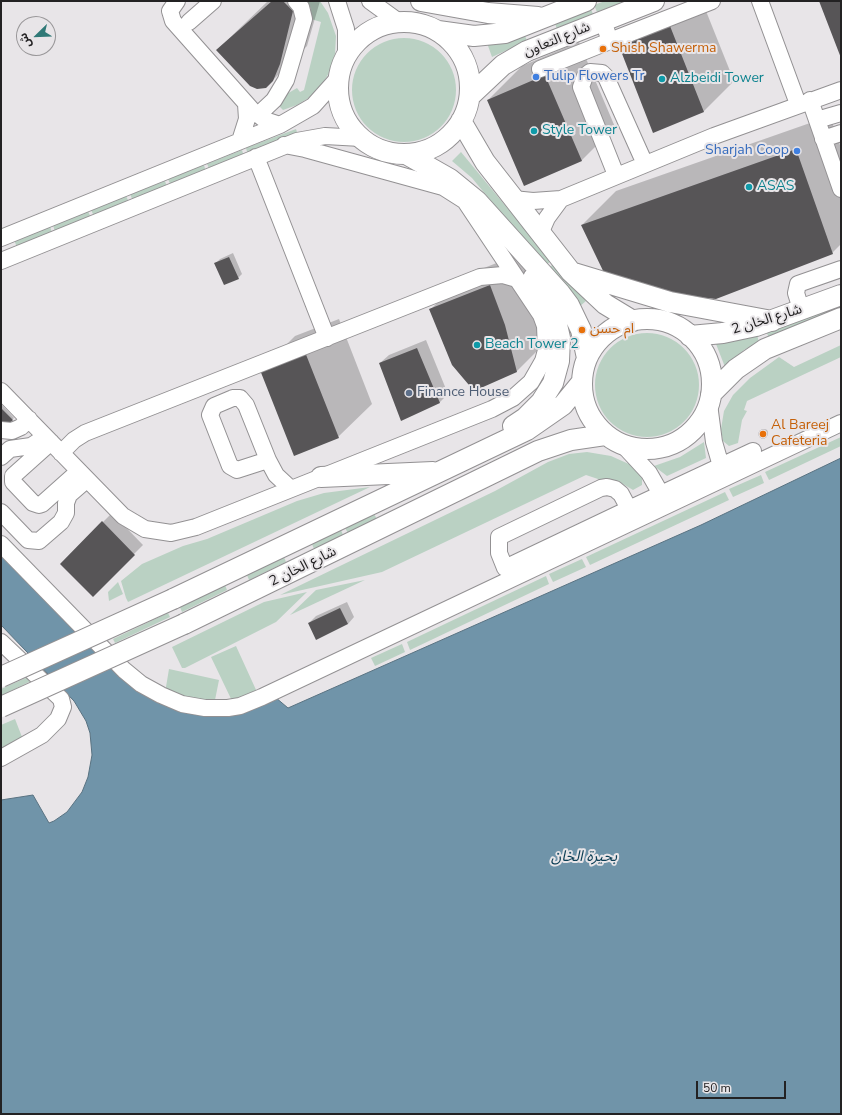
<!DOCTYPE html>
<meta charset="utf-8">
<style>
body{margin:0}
#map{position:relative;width:842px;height:1115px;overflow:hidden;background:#e8e5e8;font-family:"Nunito Sans","Noto Sans Arabic",sans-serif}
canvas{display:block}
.frame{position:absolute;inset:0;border:2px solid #232223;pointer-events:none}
.north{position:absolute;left:16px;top:16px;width:40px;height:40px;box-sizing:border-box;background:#e8e5e8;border:1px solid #999799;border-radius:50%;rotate:247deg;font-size:11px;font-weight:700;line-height:16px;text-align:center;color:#232223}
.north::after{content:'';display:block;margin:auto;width:14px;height:18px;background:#307977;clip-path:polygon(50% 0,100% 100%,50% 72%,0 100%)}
.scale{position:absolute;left:696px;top:1081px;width:90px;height:18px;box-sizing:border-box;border:2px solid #232223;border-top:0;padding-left:5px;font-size:12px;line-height:14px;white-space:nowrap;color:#232223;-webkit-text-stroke:3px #e8e5e8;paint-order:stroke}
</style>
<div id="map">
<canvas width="842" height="1115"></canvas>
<div class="frame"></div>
<div class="north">ش</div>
<div class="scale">50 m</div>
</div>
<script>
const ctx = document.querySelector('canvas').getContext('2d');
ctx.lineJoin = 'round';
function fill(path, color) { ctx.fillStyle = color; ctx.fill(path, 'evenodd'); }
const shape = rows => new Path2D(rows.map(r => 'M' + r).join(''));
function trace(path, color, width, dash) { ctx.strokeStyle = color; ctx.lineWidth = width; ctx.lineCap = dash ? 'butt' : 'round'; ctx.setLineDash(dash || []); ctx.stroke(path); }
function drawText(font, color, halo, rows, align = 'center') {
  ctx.font = font + ' "Nunito Sans","Noto Sans Arabic",sans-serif'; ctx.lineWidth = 4; ctx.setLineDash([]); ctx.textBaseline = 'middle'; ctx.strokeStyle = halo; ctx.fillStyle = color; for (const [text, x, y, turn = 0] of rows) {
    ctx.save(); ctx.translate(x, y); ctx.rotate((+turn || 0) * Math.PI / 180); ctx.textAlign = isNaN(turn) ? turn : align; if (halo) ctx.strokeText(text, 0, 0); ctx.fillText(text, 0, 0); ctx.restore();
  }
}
const green = shape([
 [307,1,320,1,328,13,336,36,335,54,329,73,320,88,307,99,297,105,283,110,279,106,285,95,297,88,300,92,304,90,321,22,311,19,311,9],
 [605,1,626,1,597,12,594,5],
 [590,7,593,14,557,29,554,21],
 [524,33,527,41,492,57,487,43],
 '352 90a52 52 0 1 1 104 0a52 52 0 1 1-104 0Z',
 [296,129,298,135,248,155,246,148],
 [242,150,244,157,210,170,207,164],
 [461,152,551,261,545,266,472,178,452,161],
 [204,165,206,172,171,186,168,179],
 [165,181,167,187,133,201,130,194],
 [126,196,129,202,94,216,91,210],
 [88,211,91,218,55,232,53,225],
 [50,226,52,233,17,247,14,240],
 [553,264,586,301,579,307,548,269],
 [841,303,841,310,769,338,766,331],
 '595 385a52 52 0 1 1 104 0a52 52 0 1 1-104 0Z',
 [757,335,759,342,744,350,725,367,716,344,736,341],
 [841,345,841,357,747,401,744,410,747,411,742,420,738,443,729,446,723,441,721,429,724,411,733,395,750,378,779,357,794,367],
 [841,437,841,446,769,480,765,472],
 [704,442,706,458,667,476,654,466,680,457],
 [587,452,611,456,631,465,642,477,642,485,633,490,618,481,601,480,586,475,382,572,280,595,495,491,548,462,569,454],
 [761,475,764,483,733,497,729,489],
 [370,487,128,602,126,598,121,581,142,564,183,546,207,539,297,501,324,493],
 [725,492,729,500,590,565,586,557],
 [374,514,377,519,348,533,345,528],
 [341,530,343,535,314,549,312,544],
 [284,557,286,562,249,580,247,575],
 [582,559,586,567,553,582,549,574],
 [546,576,549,584,410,650,407,642],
 [365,580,290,615,316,590],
 [118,582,123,594,109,601,108,592],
 [225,585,227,590,182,612,180,607],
 [307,592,276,622,185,668,182,668,172,647,264,602],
 [168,613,170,617,115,643,113,639],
 [402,644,405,652,375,666,371,658],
 [236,646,257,692,233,703,211,657],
 [169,669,219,680,214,705,165,693],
 [28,677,35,679,1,696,1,689],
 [15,719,22,737,1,751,1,725]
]);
const water = shape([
 [841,458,841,1114,1,1114,1,800,33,795,49,823,54,821,67,812,82,792,88,777,92,755,90,733,86,721,74,701,1,625,1,550,170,705,275,697,288,708,701,525,841,458]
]);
const shadow = shape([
 [268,1,320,1,307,46,266,87,217,50],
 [689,1,702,1,734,81,703,112,620,47,651,16],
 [579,42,615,127,581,161,488,100,522,66],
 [830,116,841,148,841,244,832,253,582,225,616,191],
 [524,252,550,338,516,372,430,310,464,276],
 [233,253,242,274,238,278,216,263,220,259],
 [339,319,372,404,338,437,261,370,295,336],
 [426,340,448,394,439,403,380,363,389,355],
 [1,404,14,418,5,426,1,422],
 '760 433a4 4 0 1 1 8 0a4 4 0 1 1-8 0Z',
 [112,513,143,545,93,595,61,564],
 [347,602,354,617,348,624,309,623,316,616]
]);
const building = shape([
 [272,1,283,1,293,11,280,64,273,81,266,88,257,89,250,86,216,50],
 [819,1,841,1,841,58],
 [670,26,704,112,653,133,619,46],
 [545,75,582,161,524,186,487,100],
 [796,149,833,254,716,299,676,295,607,279,581,225],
 [229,257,239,279,224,285,214,263],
 [490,285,505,325,517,372,474,391,452,365,429,309],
 [417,348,440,403,401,421,379,363],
 [305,352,339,438,294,456,260,370],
 [1,408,13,420,5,428,1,423],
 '758.5 434a4.5 4.5 0 1 1 9 0a4.5 4.5 0 1 1-9 0Z',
 [102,521,135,555,93,597,60,564],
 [340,608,348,624,316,640,308,623]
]);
const minor = shape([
 [177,1,170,11,173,21,252,110,265,120,280,125],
 [337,1,346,29,346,57],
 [370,1,399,22],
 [760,1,798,104],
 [603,21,610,41,712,1],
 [189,22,213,1],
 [540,69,610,41],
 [810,100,841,189],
 [258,115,274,100,286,80,304,19,301,7,296,1],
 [817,120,841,113],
 [823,139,841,133],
 [240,141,247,119,246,104],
 [256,157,327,338],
 [616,175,581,87,585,76,590,72,602,73,606,77,645,164],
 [513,199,533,201,561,199,714,136,841,90],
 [540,234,547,218,561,199],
 [1,238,280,125,313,106,339,77],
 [1,261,297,141,325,136,361,138],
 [801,309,796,293,798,284,841,269],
 [1,391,123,516,145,529,171,533,196,527,492,409,513,398,531,382,543,361,546,350,545,326,541,315,465,201,443,187,305,149,284,145],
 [233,398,240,398,246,405,268,460,237,470,230,466,210,415,214,406,233,398],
 [709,404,714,442,721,466],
 [1,430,12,431,21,427,29,419],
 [51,442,13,476,13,482,33,503,39,505,42,504,79,471],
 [624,446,649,473,661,494],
 [61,453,74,440,85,433,480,277,503,275,517,279],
 [1,457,10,449,31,446,45,437],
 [268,460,276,475,291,489],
 [607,487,615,489,621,494,629,509,505,568,499,553,499,537,601,488,607,487],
 [629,509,753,451],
 [1,512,28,540,39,541,61,522,66,513,66,503,69,495,84,482],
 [1,544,124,670,141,684,161,695,182,704,205,708,228,708,240,706,262,697,841,423],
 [1,642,61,699,63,707,58,719,42,735,1,758]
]);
const major = shape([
 [421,1,488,13,538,17],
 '338 88a66 66 0 1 1 132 0a66 66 0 1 1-132 0Z',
 [438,31,474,36,505,33,586,1],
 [470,96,503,65,527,51,654,1],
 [461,121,485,162,571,272,605,304,633,321],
 [406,154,450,179,477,201,560,293,569,305,581,330,587,358],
 [574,273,670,302,772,321],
 '582 384a65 65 0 1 1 130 0a65 65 0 1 1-130 0Z',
 [690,336,723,333,756,326,841,295],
 [711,394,736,369,765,349,841,318],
 [513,426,525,418,541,402,553,383,559,361,560,338,555,316,545,296,533,278],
 [321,477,433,472],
 [173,599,527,430,563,405,581,383],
 [184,624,538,451,571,440,605,435]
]);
const majorBridge = shape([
 [1,677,173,599],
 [1,707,184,624]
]);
const markers = [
 [603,49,4,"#e8710a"],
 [536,77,4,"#3f7fe0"],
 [662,79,4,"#0f9aa8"],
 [534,131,4,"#0f9aa8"],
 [797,151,4,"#3f7fe0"],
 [749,187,4,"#0f9aa8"],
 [582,330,4,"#e8710a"],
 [477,345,4,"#0f9aa8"],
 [409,393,4,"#5c6f8a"],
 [763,434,4,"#e8710a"]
];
const streetNames = [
 ["شارع التعاون",557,40,-22],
 ["شارع الخان 2",767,320,-17],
 ["شارع الخان 2",303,567,-26]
];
const foodNames = [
 ["Shish Shawerma",611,49],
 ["ام حسن",590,330],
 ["Al Bareej",771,426],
 ["Cafeteria",771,442]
];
const shopNames = [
 ["Tulip Flowers Tr",544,77],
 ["Sharjah Coop",789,151,"right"]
];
const cultureNames = [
 ["Alzbeidi Tower",670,79],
 ["Style Tower",542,131],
 ["ASAS",757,187],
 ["Beach Tower 2",485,345]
];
const serviceNames = [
 ["Finance House",417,393]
];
const waterNames = [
 ["بحيرة الخان",584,857]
];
fill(green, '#bad1c3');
fill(water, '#7094a9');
trace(water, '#597281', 1);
fill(shadow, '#0003');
fill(building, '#575557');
trace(minor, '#939193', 18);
trace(major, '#939193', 22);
trace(minor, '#fff', 16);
trace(major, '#fff', 20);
trace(majorBridge, '#939193', 22, []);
trace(majorBridge, '#fff', 20);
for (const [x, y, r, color] of markers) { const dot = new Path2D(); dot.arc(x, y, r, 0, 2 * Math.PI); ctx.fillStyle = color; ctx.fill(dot); trace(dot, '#e8e5e8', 1.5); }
drawText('14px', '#232223', '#e8e5e8', streetNames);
drawText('14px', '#c56008', '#e8e5e8', foodNames, 'left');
drawText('14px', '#366cbe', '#e8e5e8', shopNames, 'left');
drawText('14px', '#0d838f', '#e8e5e8', cultureNames, 'left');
drawText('14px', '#4e5e75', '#e8e5e8', serviceNames, 'left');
drawText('italic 15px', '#0a3d54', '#e8e5e8', waterNames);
</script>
